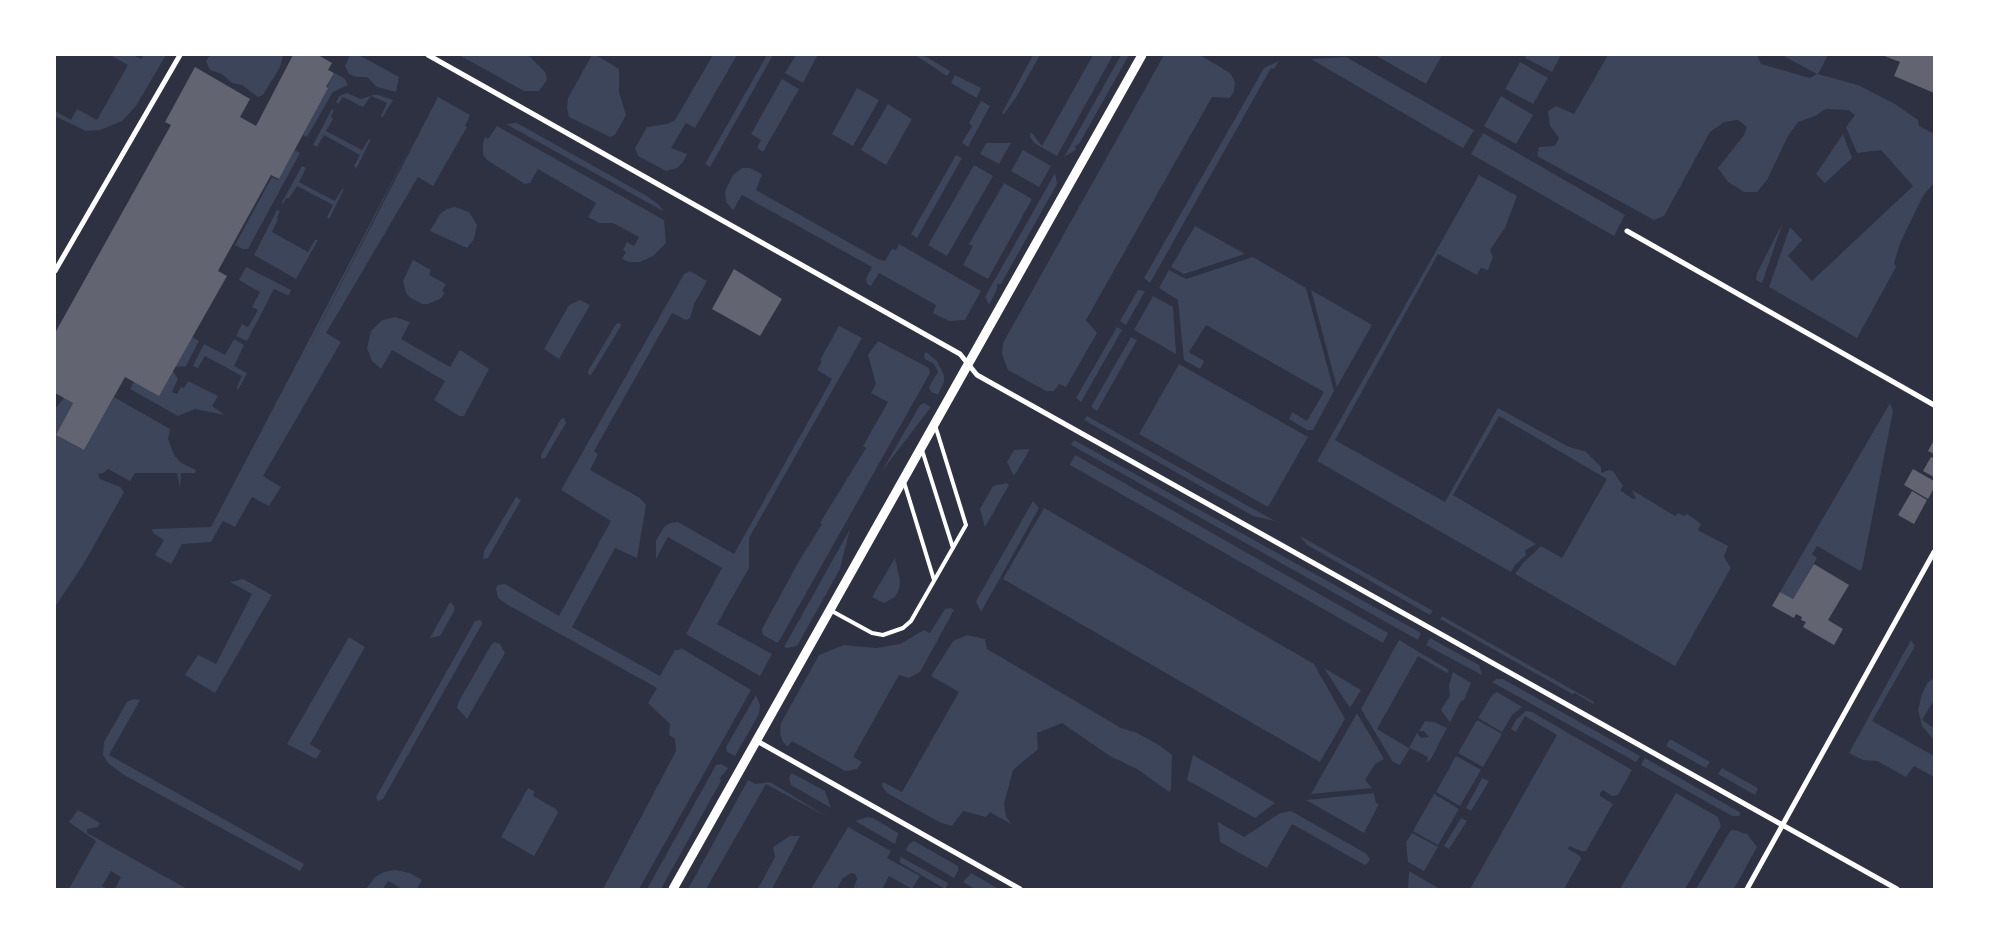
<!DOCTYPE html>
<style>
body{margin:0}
#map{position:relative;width:1989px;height:944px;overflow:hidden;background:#2d3142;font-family:"Playfair Display",serif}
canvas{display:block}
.frame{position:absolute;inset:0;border:56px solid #fff;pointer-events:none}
</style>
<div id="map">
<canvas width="1989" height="944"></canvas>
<div class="frame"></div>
</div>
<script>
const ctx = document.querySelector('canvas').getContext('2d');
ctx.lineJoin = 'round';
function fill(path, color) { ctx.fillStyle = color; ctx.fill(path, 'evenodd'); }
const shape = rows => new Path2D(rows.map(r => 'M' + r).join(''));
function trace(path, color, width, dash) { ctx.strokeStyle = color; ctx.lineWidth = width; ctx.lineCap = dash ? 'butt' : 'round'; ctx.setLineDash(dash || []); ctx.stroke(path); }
const green = shape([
 [110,55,133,55,141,59,144,55,166,55,136,106,122,121,100,130,86,131,55,116,55,111,71,120,77,109,97,120,128,65],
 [210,55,283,55,280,67,263,95,258,97,242,85,232,83,222,74,210,70,206,61],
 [350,55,359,55,399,77,396,92,377,87,367,77,357,77,349,74,345,66],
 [459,55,528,55,546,73,547,80,539,91,524,91],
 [592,55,596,55,619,69,619,92,626,115,615,135,610,137,569,117,567,108,568,98],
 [713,55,737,55,695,128,686,123,671,148,687,154,683,162,677,168,666,171,638,156,635,148,647,127,667,124,675,120],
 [767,55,773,55,710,167,705,164],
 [796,55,817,56,803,83,785,73],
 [915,55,923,55,950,71,947,76],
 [1033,55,1040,55,1017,96,1004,114,1002,113],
 [1093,55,1113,55,1057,156,1034,143,1030,137,1031,132,1042,146],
 [1121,55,1129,55,1079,144,1075,146,1076,150,1064,157],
 [1164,55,1200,55,1230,73,1235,82,1234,91,1230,98,1212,97,1086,320,1097,333,1066,387,1059,384,1054,391,1046,391,1008,370,1002,354,1003,343],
 [1375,55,1442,55,1426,84],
 [1527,55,1561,55,1552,72,1525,58],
 [1608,55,1757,55,1761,64,1810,78,1817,74,1782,55,1828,55,1818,74,1858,85,1895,104,1918,120,1919,126,1934,134,1933,184,1923,196,1901,241,1894,263,1896,267,1857,338,1769,287,1790,227,1802,240,1788,256,1812,281,1913,186,1881,150,1857,153,1846,127,1855,115,1848,110,1826,109,1815,116,1798,122,1788,136,1767,180,1757,192,1744,192,1728,182,1718,168,1744,135,1747,127,1738,120,1724,122,1710,132,1664,216,1654,220,1537,156,1539,147,1555,146,1559,138,1550,126,1548,111,1556,106,1574,114],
 [1346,57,1474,130,1463,148,1311,59],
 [1279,61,1274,69,1271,68,1150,283,1144,278,1264,68],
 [1520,62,1548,78,1533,104,1505,89],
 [334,73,344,78,348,85,333,92,307,137,303,135],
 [955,75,981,88,977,98,951,83],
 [782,79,799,89,763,152,757,148,761,140,751,134],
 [857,88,879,100,853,146,832,134],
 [347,93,361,99,373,95,378,95,393,100,382,118,381,116,387,103,371,96,363,107,343,97,338,104,336,102,339,96],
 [1501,96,1533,115,1516,144,1484,126],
 [438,97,470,115,465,126,467,127,433,186,418,177,326,333,341,342,263,476,281,487,269,506,252,497,235,527,223,521,211,542,182,544,171,564,155,555,164,540,153,533,152,529,211,527,416,136,304,356],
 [981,101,990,106,968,147,962,143,972,126,969,123],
 [888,104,912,119,886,165,861,150],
 [332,109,334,110,331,116,333,119,326,131,362,150,369,139,371,139,356,169,354,166,360,155,324,135,317,147,313,145],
 [517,123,647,196,659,205,663,211,506,124],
 [497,126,664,220,666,243,653,256,640,262,629,262,622,259,626,252,623,250,627,242,634,246,639,237,613,223,599,223,588,217,596,203,538,169,530,183,525,184,487,160,483,155,483,144,485,137,488,139],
 [1483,133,1625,215,1614,236,1471,154],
 [1843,134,1852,158,1825,183,1816,174],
 [986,143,1011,143,999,164,980,154],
 [295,150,300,153,248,249,242,249,235,245,272,177,278,180],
 [1023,150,1051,166,1039,187,1011,171],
 [956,155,962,158,917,238,911,234],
 [974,165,993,176,947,256,928,245],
 [302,166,306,168,299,182,335,201,342,189,344,189,329,219,327,217,333,205,297,186,289,198,286,198,283,204,282,202],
 [742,168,750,168,762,174,756,190,878,259,885,261,892,249,896,250,899,244,981,291,965,320,949,321,933,313,936,305,879,273,871,286,867,284,866,279,872,267,742,195,733,210,726,202,725,191,733,175],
 [1055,173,1057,184,1001,284,997,284,997,289,989,305,985,297],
 [1479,175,1517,196,1505,228,1490,250,1493,257,1488,270,1481,268,1477,275,1438,254,1335,440,1445,502,1498,408,1569,447,1585,451,1601,467,1601,473,1609,470,1613,471,1623,486,1620,490,1633,499,1636,499,1632,490,1675,516,1678,513,1684,516,1687,514,1701,524,1698,530,1728,546,1724,557,1731,568,1675,666,1515,574,1523,563,1541,546,1562,558,1607,479,1499,416,1453,495,1536,544,1525,550,1526,555,1515,565,1511,572,1317,461],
 [1004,183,1032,199,988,279,963,265,973,246,969,244],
 [455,207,469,212,477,225,474,239,467,248,430,231,440,214,447,209],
 [277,210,280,211,277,217,278,219,272,232,308,252,315,240,318,240,296,279,254,255],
 [1783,222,1762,283,1756,280,1757,273],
 [1195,226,1245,254,1184,274,1171,267],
 [1253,257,1306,288,1334,391,1313,430,1307,430,1289,419,1292,412,1307,421,1324,392,1206,325,1189,352,1204,361,1200,369,1184,360,1178,300,1159,288,1169,270,1186,279],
 [413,260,431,270,429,275,446,284,442,291,445,293,440,299,428,304,422,304,411,298,406,293,403,281],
 [246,267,291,290,289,295,287,295,274,289,247,341,236,336,242,324,248,327,258,310,252,307,260,292,239,280],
 [690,271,707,281,694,304,690,318,686,320,672,313,594,451,598,454,590,470,640,498,646,505,637,558,615,548,572,627,660,676,675,650,680,650,681,648,751,690,639,889,603,889,676,751,675,739,669,735,670,724,648,703,657,688,508,605,498,598,496,588,498,585,505,584,559,616,611,521,561,490,684,274],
 [1138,290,1145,291,1126,325,1120,321],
 [1311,290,1372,325,1337,387],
 [1153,296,1173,307,1176,354,1134,330],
 [580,300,590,305,559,359,544,349,569,305],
 [395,317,410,322,401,339,450,367,460,350,489,369,464,416,459,416,434,400,445,381,392,350,381,369,372,361,367,348,371,331,382,320],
 [620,323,621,326,591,375,588,374,588,371,616,324],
 [839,326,862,338,749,538,749,568,717,624,772,654,760,676,686,634,722,568,668,537,656,559,656,541,664,527,670,523,678,522,734,554,832,379,817,370,822,361,820,360],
 [1117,327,1122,330,1081,402,1076,398],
 [192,337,199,341,186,366,175,367],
 [1131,337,1137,340,1097,411,1091,407],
 [234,339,244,345,234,366,247,373,238,390,237,387,242,376,205,356,198,368,193,366,204,344,225,355],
 [878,341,929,368,930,373,778,643,763,635,762,629,799,561,822,524,820,523,866,448,863,446,888,402,871,393,876,384,868,355],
 [926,352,937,361,944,375,944,382,938,395,931,392,929,387,938,372,934,364,925,359,924,355],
 [1179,364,1308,437,1268,507,1139,434],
 [173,371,178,379,172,392,177,394,181,387,184,388,188,381,218,396,212,406,225,415,195,409,178,416,130,389,134,382],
 [114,397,170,429,168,439,174,455,181,463,196,470,195,473,181,473,180,488,177,473,135,473,130,481,108,469,103,473,98,474,100,479,120,487,124,492,83,565,55,607,55,409,64,398,73,403,56,435,84,450],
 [924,403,931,407,882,471,920,405],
 [1890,403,1893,411,1862,569,1860,571,1817,546,1812,554,1817,558,1793,599,1780,592],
 [1087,416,1275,521,1253,516,1084,420],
 [564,418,566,423,545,458,541,459,541,455,561,419],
 [1074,440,1421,633,1418,640,1073,446,1071,444],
 [1030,449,1014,476,1007,462,1014,450],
 [1075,455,1388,633,1383,643,1070,465],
 [1007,483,1009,485,985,527,980,509,993,486],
 [516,497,521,500,488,558,483,559,484,551],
 [1033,501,1039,508,981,612,976,601],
 [1044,508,1314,664,1345,719,1320,762,1003,579],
 [850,529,840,569,797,646,787,648,784,647],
 [1300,536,1433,611,1430,615,1307,545],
 [895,558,900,581,899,589,895,597,884,603,872,597],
 [243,579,272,595,215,693,185,675,198,655,216,664,252,594,230,582],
 [450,602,454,606,454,611,440,636,430,638],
 [951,608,954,610,920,672,909,678,899,675,853,757,862,762,857,769,845,771,792,741,788,747,783,742,780,734,781,723,819,655,844,645,876,648,900,644,924,630,930,633,945,609],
 [1442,616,1594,702,1593,704,1575,693,1572,694,1440,619],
 [481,620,482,624,383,799,378,801,376,797,475,621],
 [967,635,985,639,987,649,1121,728,1137,733,1159,745,1172,755,1171,790,1169,792,1137,769,1110,756,1062,723,1037,733,1038,749,1013,770,1004,804,1006,816,1011,824,990,812,986,817,963,811,952,826,941,823,887,793,882,786,883,782,902,792,959,692,931,676,953,641],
 [349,637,365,647,310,744,321,751,316,759,287,744],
 [1430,638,1479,665,1482,675,1426,645],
 [1399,640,1449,670,1447,673,1418,656,1377,729,1409,748,1417,733,1421,738,1429,737,1424,731,1419,731,1425,721,1434,722,1447,728,1431,759,1426,763,1428,757,1410,748,1400,765,1393,762,1361,709],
 [1911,640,1915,646,1872,721,1934,756,1934,777,1914,766,1906,777,1877,761,1863,760,1849,753],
 [495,642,500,644,505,653,467,719,457,708,458,703,491,645],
 [1324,668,1361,690,1350,708],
 [1453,672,1471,683,1464,700,1461,701,1450,722,1441,710,1450,695,1449,685],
 [1934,678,1934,700,1922,720,1934,728,1934,740,1922,726,1918,710,1922,694,1928,682],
 [1496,679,1503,679,1640,756,1636,762,1492,682],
 [1497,692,1522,707,1512,715,1502,732,1478,718,1493,694],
 [756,695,760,705,759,714,735,756,727,752,726,747],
 [133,699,140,700,109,755,304,864,300,871,124,775,108,763,103,755,104,742,127,702],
 [1526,711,1532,712,1632,770,1618,795,1612,796,1603,790,1600,793,1600,796,1613,804,1586,851,1581,851,1569,846,1568,849,1580,856,1581,859,1564,889,1470,889,1557,735,1525,716,1516,732,1511,729,1516,720],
 [1357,713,1384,759,1375,764,1365,780,1372,788,1311,794],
 [1477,720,1502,734,1483,767,1458,753],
 [1670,739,1710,762,1706,768,1666,746],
 [1193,755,1275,803,1255,818,1187,780],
 [1456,756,1481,770,1460,806,1436,792],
 [1645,758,1741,813,1739,816,1732,816,1641,765],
 [721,764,728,768,720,778,721,781,661,889,647,889,716,765],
 [1722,768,1756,787,1758,789,1755,795,1718,774],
 [792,773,825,791,831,808,791,785,789,778],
 [1482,778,1489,781,1471,811,1466,808],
 [748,780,755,784,770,782,829,818,766,784,706,889,688,889],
 [528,788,534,791,533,796,556,809,558,813,534,856,501,837],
 [1374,793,1376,803,1379,804,1364,833,1306,800],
 [1676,793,1718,817,1721,826,1685,889,1620,889],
 [1434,794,1459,809,1438,845,1413,831],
 [78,810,100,823,98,827,87,829,87,833,187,889,115,889,121,877,111,871,102,886,107,889,69,889,96,841,69,822],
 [1291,811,1367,854,1370,860,1365,865,1292,824,1267,868,1220,842,1218,822,1244,837,1280,813],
 [867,817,873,818,898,833,895,844,855,821],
 [1461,818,1467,821,1449,849,1444,846],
 [848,827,891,851,887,858,920,876,912,889,889,876,882,889,853,889,857,879,855,874,851,873,842,879,837,889,811,889],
 [1734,830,1747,834,1757,847,1734,889,1696,889,1730,831],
 [1412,833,1438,847,1424,871,1408,862,1406,842],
 [790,836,800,836,772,889,758,889,775,857,773,847],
 [914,841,958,866,958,871,954,878,906,850,909,844],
 [901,857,948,883,945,889,899,862],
 [395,870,410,873,422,880,417,889,402,889,388,881,383,889,366,889,375,877,384,872],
 [1409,871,1440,889,1408,889],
 [971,873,997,888,997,889,975,889,963,882]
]);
const building = shape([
 [293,55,318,55,332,63,328,70,334,73,326,87,328,88,279,179,271,175,219,269,218,271,227,276,159,396,125,377,84,450,56,435,73,403,55,393,55,333,171,125,165,122,195,67,250,99,240,117,256,126],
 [1882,55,1934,55,1934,93,1894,76,1900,62],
 [734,269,782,299,760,336,712,309],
 [1934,440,1934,454,1928,451],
 [1931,457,1934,458,1934,477,1923,471],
 [1913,469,1934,481,1934,488,1928,499,1904,485],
 [1912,491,1927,500,1914,524,1898,515],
 [1814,564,1849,585,1828,620,1843,629,1834,645,1803,627,1806,622,1801,620,1802,617,1796,614,1794,618,1772,606,1780,592,1793,599]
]);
const service = shape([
 [922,450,953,548],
 [904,482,934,580],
 [830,610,872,633,883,635,903,628,911,621,966,525,935,425]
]);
const minor = shape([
 [428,55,960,354,977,375,1897,889],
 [1627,231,1934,405],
 [55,271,180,55],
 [757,741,1020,889],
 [1747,889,1934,552]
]);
const tertiary = shape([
 [673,889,1142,55]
]);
fill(green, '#3c4559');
fill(building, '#626471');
trace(service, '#fff', 4);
trace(minor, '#fff', 5);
trace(tertiary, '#fff', 9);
</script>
